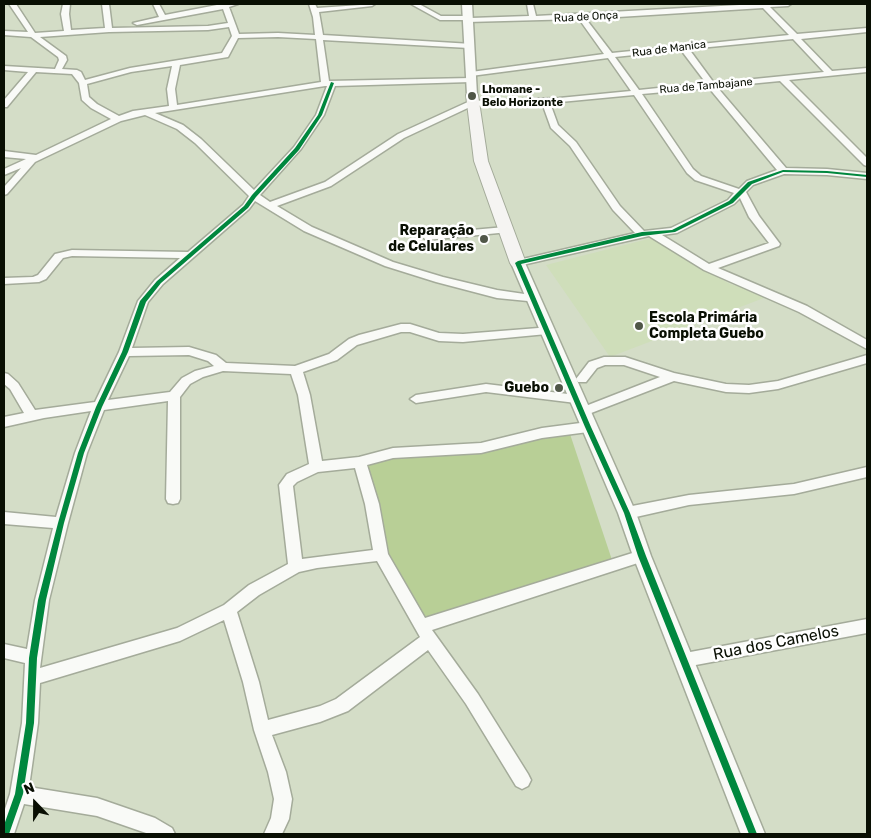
<!DOCTYPE html>
<meta charset="utf-8">
<style>
body{margin:0}
#map{position:relative;width:871px;height:838px;overflow:hidden;background:#d4ddc7;font-family:Rubik,sans-serif}
canvas{display:block}
.frame{position:absolute;inset:0;border:5px solid #090f03;pointer-events:none}
.north{position:absolute;left:10px;top:778px;width:50px;height:50px;-webkit-text-stroke:4px #fff;paint-order:stroke;rotate:338deg;font-size:14px;font-weight:700;line-height:20px;text-align:center;color:#090f03}
.north::after{content:'';display:block;margin:auto;width:18px;height:22px;background:#090f03;clip-path:polygon(50% 0,100% 100%,50% 72%,0 100%)}
</style>
<div id="map">
<canvas width="871" height="838"></canvas>
<div class="frame"></div>
<div class="north">N</div>
</div>
<script>
const ctx = document.querySelector('canvas').getContext('2d');
ctx.lineJoin = 'round';
function fill(path, color) { ctx.fillStyle = color; ctx.fill(path, 'evenodd'); }
const shape = rows => new Path2D(rows.map(r => 'M' + r).join(''));
function trace(path, color, width, dash) { ctx.strokeStyle = color; ctx.lineWidth = width; ctx.lineCap = dash ? 'butt' : 'round'; ctx.setLineDash(dash || []); ctx.stroke(path); }
function drawText(font, color, halo, rows, align = 'center') {
  ctx.font = font + ' Rubik,sans-serif'; ctx.lineWidth = 5; ctx.setLineDash([]); ctx.textBaseline = 'middle'; ctx.strokeStyle = halo; ctx.fillStyle = color; for (const [text, x, y, turn = 0] of rows) {
    ctx.save(); ctx.translate(x, y); ctx.rotate((+turn || 0) * Math.PI / 180); ctx.textAlign = isNaN(turn) ? turn : align; if (halo) ctx.strokeText(text, 0, 0); ctx.fillText(text, 0, 0); ctx.restore();
  }
}
const built = shape([
 [652,238,730,284,769,296,610,357,546,265]
]);
const green = shape([
 [569,431,613,563,430,620,420,617,387,553,365,465,368,461]
]);
const minor = shape([
 [9,4,16,4,35,33,64,31,61,14,63,4,70,4,69,14,71,30,105,28,102,4,109,4,112,28,208,26,228,23,223,9,137,25,133,23,159,17,153,4,159,4,165,15,222,4,238,4,229,7,239,34,278,33,315,35,313,17,309,4,315,4,317,8,375,4,372,6,319,12,323,35,472,44,473,46,469,48,323,40,329,81,471,78,475,80,471,82,335,86,324,115,301,149,260,195,270,202,325,182,398,134,470,101,559,98,631,91,608,58,471,76,467,74,471,72,604,54,579,19,467,22,463,20,440,20,411,4,419,4,441,16,468,16,471,18,529,16,527,4,533,4,536,16,758,4,791,4,788,6,770,7,797,34,867,28,867,32,801,39,832,71,867,68,867,72,789,80,867,158,867,166,864,165,780,81,717,87,786,168,827,169,867,173,867,179,827,175,784,174,753,185,746,192,759,216,780,244,779,246,718,268,807,306,867,340,867,349,799,312,704,270,649,236,518,266,514,265,513,263,514,261,635,233,613,210,570,146,551,128,542,103,472,106,404,138,331,186,277,206,312,227,393,262,443,277,497,290,538,296,539,299,538,302,497,298,436,282,385,266,304,231,255,201,249,209,163,284,148,302,132,348,189,347,216,355,226,363,295,366,329,354,349,339,359,335,401,324,410,324,439,333,463,334,551,327,553,330,551,333,547,334,463,342,439,341,410,332,401,332,357,345,337,360,303,372,310,395,322,461,359,457,393,448,481,443,542,428,588,422,592,424,594,427,592,430,588,432,542,438,481,453,393,458,367,465,379,504,388,554,425,618,642,550,647,552,649,556,647,560,432,630,478,694,528,774,531,780,528,786,522,789,516,786,466,704,428,650,348,711,320,722,272,735,286,772,292,799,289,819,282,834,264,834,271,818,274,799,268,772,254,730,243,682,224,620,180,641,40,683,38,723,29,787,97,798,155,818,172,828,175,834,149,834,97,816,24,804,14,834,4,834,4,812,10,794,22,723,25,663,4,658,4,644,27,649,35,600,53,528,4,524,4,512,56,517,75,453,91,411,44,418,4,427,4,417,24,413,10,389,4,384,4,373,8,374,18,383,35,410,95,402,119,352,138,301,155,280,180,258,72,256,63,258,46,279,39,282,4,284,4,278,33,277,38,275,55,254,72,250,188,252,243,205,249,196,195,143,177,129,145,115,121,121,35,162,7,194,4,195,4,187,21,168,4,175,4,169,26,159,4,157,4,151,36,155,111,119,91,108,82,100,79,83,72,74,36,72,7,107,4,107,4,100,28,72,4,70,4,66,55,69,59,60,58,57,31,37,4,35,4,31,28,32,9,4],
 [763,8,789,35,612,53,586,19,763,8],
 [229,27,232,36,222,53,130,68,85,80,81,72,77,70,62,69,67,60,66,56,40,37,109,32,208,30,229,27],
 [278,37,316,39,321,82,177,105,175,89,180,65,228,57,238,38,278,37],
 [793,39,824,72,714,83,689,49,793,39],
 [681,50,706,83,639,90,615,57,681,50],
 [172,66,167,89,169,106,133,111,119,116,97,104,89,97,87,84,131,72,172,66],
 [325,86,327,86,316,115,294,147,254,190,201,139,183,125,155,113,325,86],
 [709,88,777,170,747,181,739,189,701,176,693,169,642,94,709,88],
 [634,95,687,173,695,180,734,193,728,200,671,228,644,231,620,206,576,142,558,125,550,103,634,95],
 [740,198,749,217,769,243,709,264,662,235,677,233,734,204,740,198],
 [189,355,208,361,214,366,195,371,182,378,170,392,108,400,129,356,189,355],
 [223,371,291,374,298,395,309,464,287,474,279,485,288,564,249,585,224,605,177,628,40,668,49,600,68,523,87,453,104,410,168,401,166,499,168,503,173,504,178,503,180,499,180,397,190,384,203,377,223,371],
 [355,468,365,504,373,550,302,559,293,486,297,482,318,472,355,468],
 [377,561,420,637,336,699,320,706,268,720,259,682,237,612,259,595,299,572,317,568,377,561],
 [505,227,509,228,509,232,427,240,422,237,427,234,505,227],
 [867,355,867,363,778,389,749,393,726,392,674,381,586,415,582,417,578,415,576,412,578,409,660,377,624,365,605,365,597,368,586,382,578,382,576,379,589,362,604,357,625,357,674,373,726,384,749,385,778,381,867,355],
 [486,384,576,395,582,399,576,403,486,392,416,403,410,399,416,395,486,384],
 [867,467,867,477,794,494,689,505,627,519,622,517,620,513,622,509,627,507,689,495,794,484,867,467],
 [867,619,867,633,685,667,679,665,677,660,679,655,685,653,867,619]
]);
const tertiary = shape([
 [462,4,472,4,477,95,472,98,467,95,462,4],
 [518,259,525,263,636,513,651,556,765,834,741,834,633,556,618,513,511,263,518,259]
]);
const secondary = shape([
 [472,91,478,95,488,161,526,263,524,266,518,268,512,266,510,263,474,161,466,95,472,91]
]);
const cycleway = shape([
 [331,82,334,83,322,115,299,150,256,197,248,208,161,283,146,302,128,352,102,407,84,453,64,523,46,600,37,658,34,723,23,794,9,834,4,834,4,825,15,794,26,723,29,658,38,600,58,523,78,453,96,407,122,352,140,301,157,281,244,206,252,195,295,148,318,115,331,82],
 [783,170,827,171,867,175,867,177,827,173,783,172,752,184,733,203,675,232,642,236,521,264,591,427,630,513,646,556,757,834,749,834,638,556,624,513,585,427,515,263,518,261,642,232,672,230,729,201,748,182,783,170]
]);
const markers = [
 [472,96,5,"#505748"],
 [484,239,5,"#505748"],
 [639,326,5,"#505748"],
 [559,388,5,"#505748"]
];
const farStreetnames = [
 ["Rua de Onça",586,17,-3],
 ["Rua de Manica",669,49,-7],
 ["Rua de Tambajane",706,86,-5]
];
const farPoinames = [
 ["Lhomane -",482,90],
 ["Belo Horizonte",482,103]
];
const poiNames = [
 ["Reparação",474,231],
 ["de Celulares",474,247],
 ["Escola Primária",649,318,"left"],
 ["Completa Guebo",649,334,"left"],
 ["Guebo",549,388]
];
const nearStreetnames = [
 ["Rua dos Camelos",776,643,-11]
];
fill(built, '#cfdeba');
fill(green, '#b8cf96');
trace(minor, '#a4ab9a', 3);
trace(tertiary, '#a4ab9a', 3);
trace(secondary, '#a4ab9a', 2);
fill(minor, '#f9faf7');
fill(tertiary, '#f9faf7');
fill(secondary, '#f5f4f2');
fill(cycleway, '#00873e');
for (const [x, y, r, color] of markers) { const dot = new Path2D(); dot.arc(x, y, r, 0, 2 * Math.PI); ctx.fillStyle = color; ctx.fill(dot); trace(dot, '#fff', 2); }
drawText('11px', '#090f03', '#fff', farStreetnames);
drawText('bold 11px', '#090f03', '#fff', farPoinames, 'left');
drawText('bold 14px', '#090f03', '#fff', poiNames, 'right');
drawText('16px', '#090f03', '#fff', nearStreetnames);
</script>
